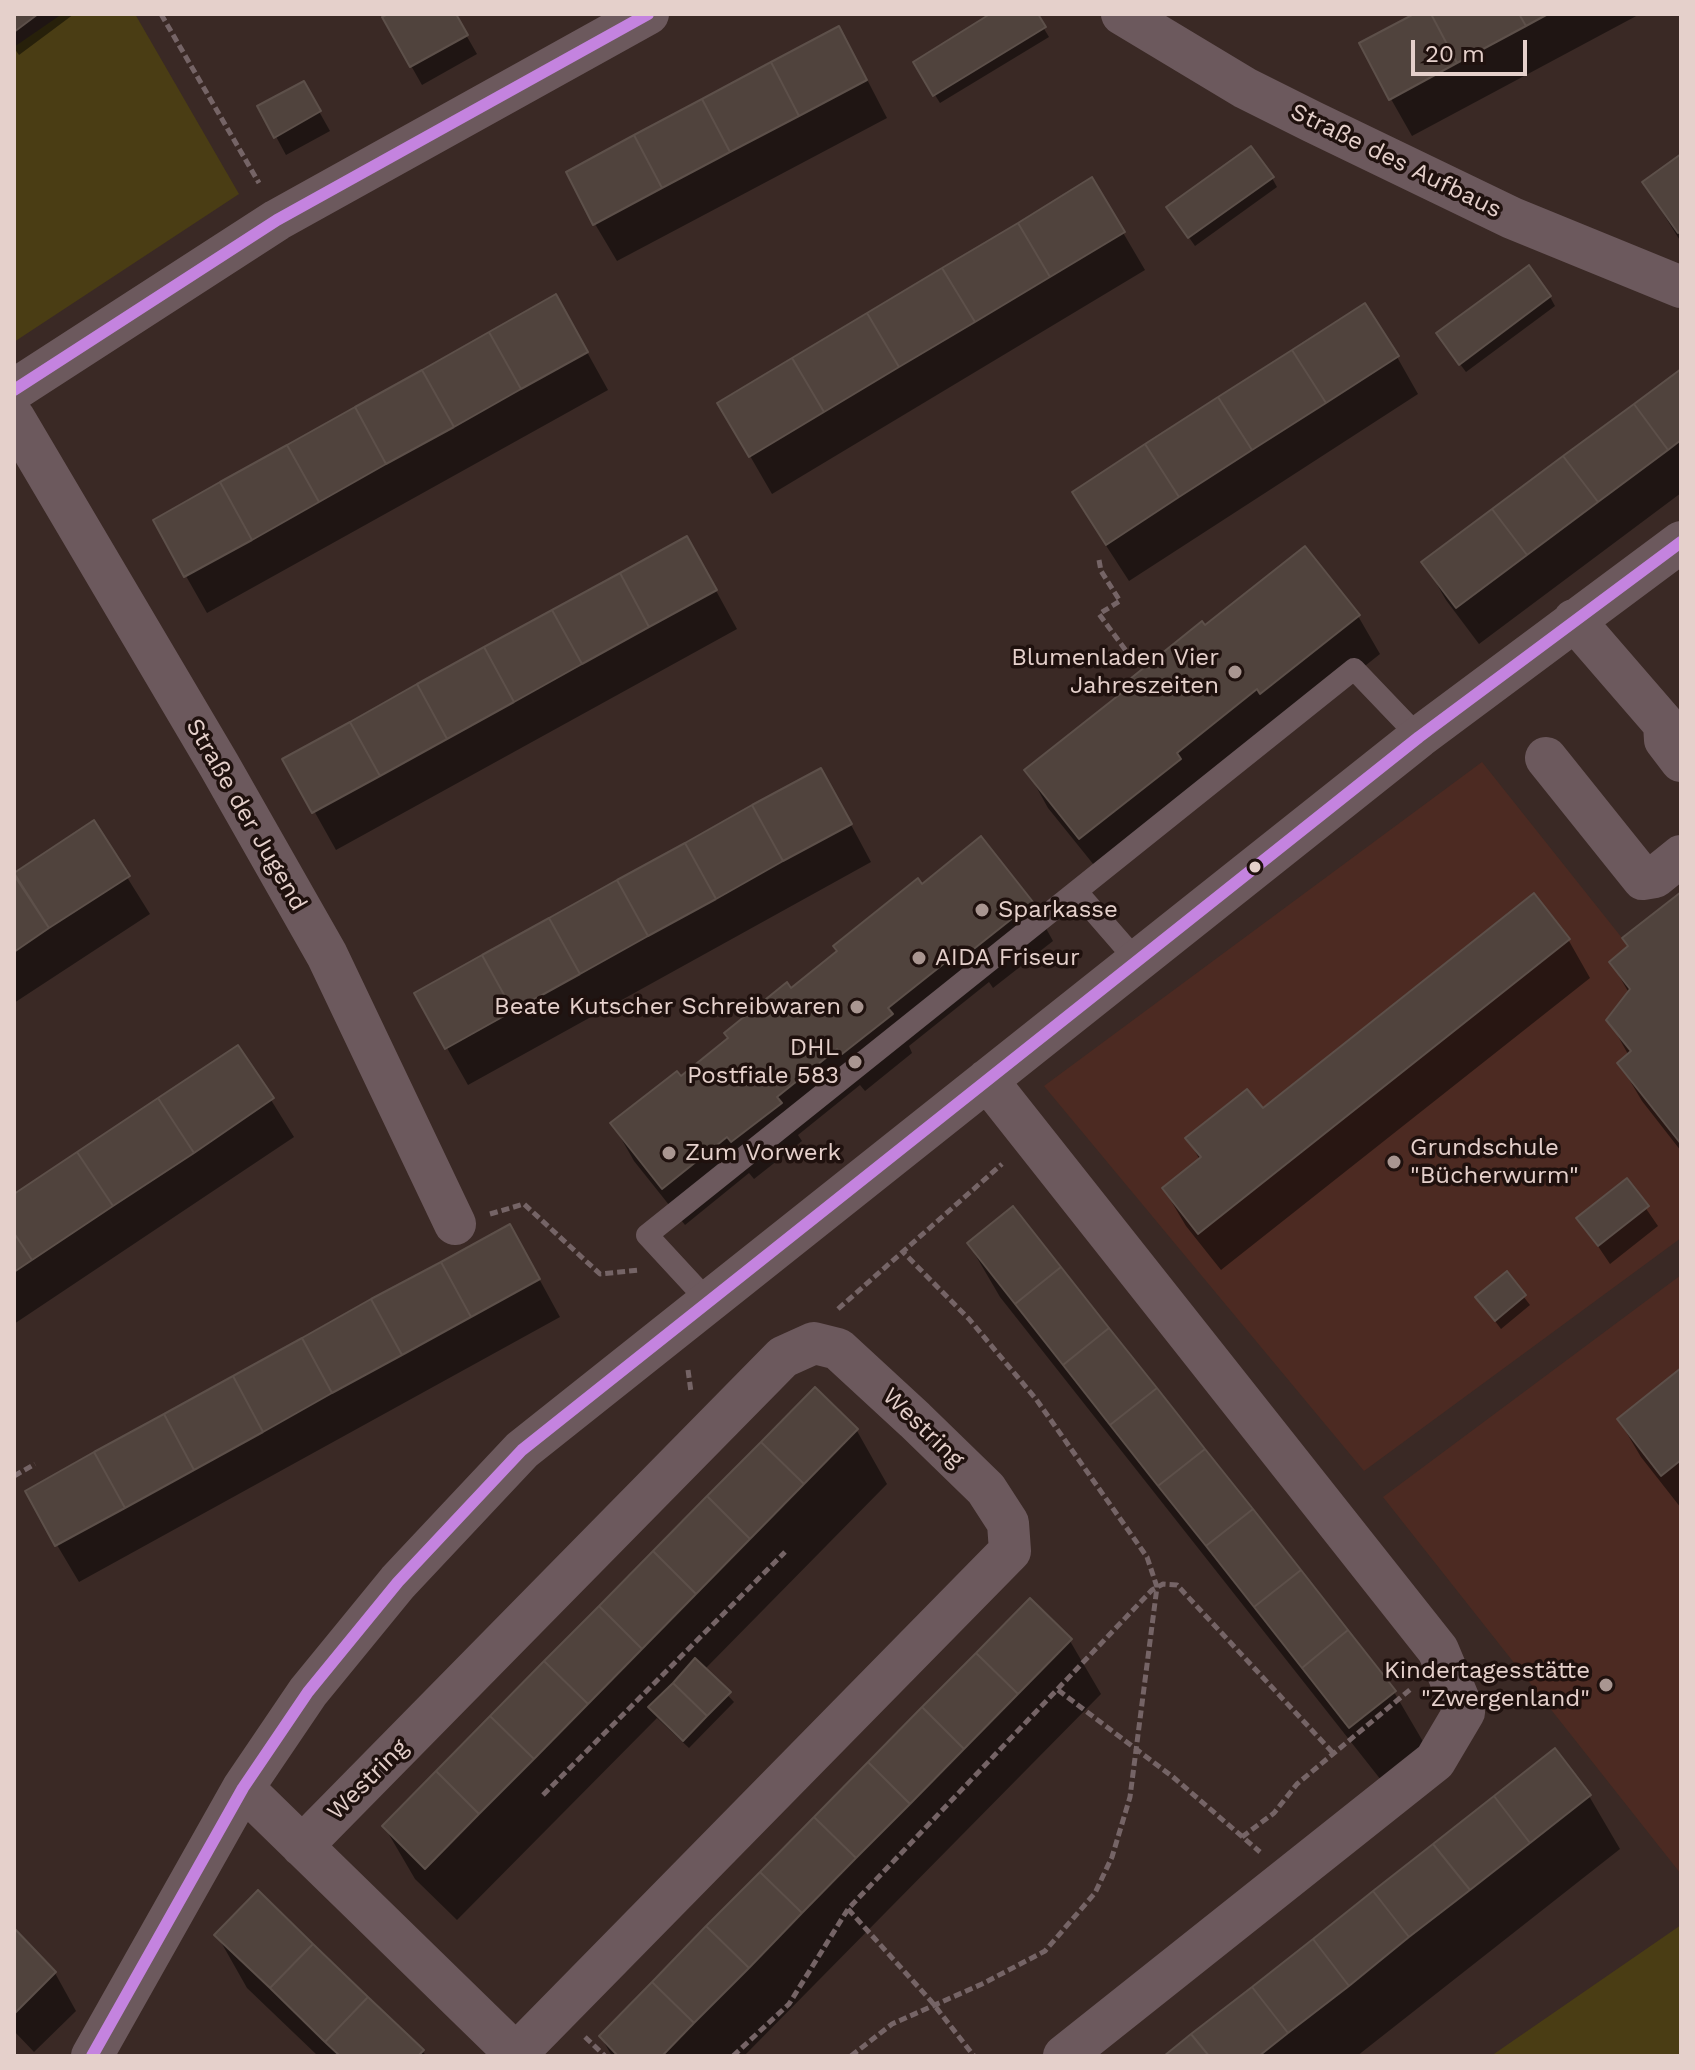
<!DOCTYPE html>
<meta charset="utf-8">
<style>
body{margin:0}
#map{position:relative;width:1695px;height:2070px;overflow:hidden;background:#3a2925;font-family:"Work Sans",sans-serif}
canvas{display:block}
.frame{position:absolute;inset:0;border:16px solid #e5d0cb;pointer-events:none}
.scale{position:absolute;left:1411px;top:40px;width:116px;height:36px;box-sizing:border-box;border:4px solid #e5d0cb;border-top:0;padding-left:10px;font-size:24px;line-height:28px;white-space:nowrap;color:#e5d0cb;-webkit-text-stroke:6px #1f110e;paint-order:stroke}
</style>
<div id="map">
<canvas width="1695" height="2070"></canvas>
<div class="frame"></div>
<div class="scale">20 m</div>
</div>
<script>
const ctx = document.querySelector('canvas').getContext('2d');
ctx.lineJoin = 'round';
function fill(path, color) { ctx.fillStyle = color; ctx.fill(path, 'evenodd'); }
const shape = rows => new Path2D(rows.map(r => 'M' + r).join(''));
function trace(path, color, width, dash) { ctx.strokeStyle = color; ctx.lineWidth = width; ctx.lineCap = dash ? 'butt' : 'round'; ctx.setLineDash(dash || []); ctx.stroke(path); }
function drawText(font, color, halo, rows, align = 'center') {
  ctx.font = font + ' "Work Sans",sans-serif'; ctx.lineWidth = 7; ctx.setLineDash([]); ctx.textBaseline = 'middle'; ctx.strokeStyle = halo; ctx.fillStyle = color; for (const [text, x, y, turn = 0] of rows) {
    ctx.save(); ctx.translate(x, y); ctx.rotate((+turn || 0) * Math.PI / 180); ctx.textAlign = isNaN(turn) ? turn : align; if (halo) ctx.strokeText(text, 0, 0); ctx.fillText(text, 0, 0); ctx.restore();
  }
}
const built = shape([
 [1482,762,1622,938,1681,892,1681,1238,1364,1471,1044,1086],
 [1681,1275,1681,1874,1383,1497]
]);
const green = shape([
 [62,14,135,14,239,194,14,342,14,47],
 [1681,1925,1681,2056,1491,2056]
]);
const shadow = shape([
 [14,14,74,14,19,55,14,48],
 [392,14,454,14,477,54,422,85,384,18],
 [994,14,1035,14,1049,37,940,103,915,63],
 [1418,14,1640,14,1412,136,1391,99],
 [860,66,887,118,617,261,595,224],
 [303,83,330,131,286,155,260,107],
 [1681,157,1681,242,1644,183],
 [1272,178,1277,187,1195,246,1174,216],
 [1092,180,1145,270,772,494,720,404],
 [1550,297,1555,306,1466,372,1444,343],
 [577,334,608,390,207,613,186,576],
 [1397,357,1418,394,1129,581,1096,530],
 [1681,371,1681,493,1479,644,1446,600,1424,562],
 [1304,549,1358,616,1380,654,1102,875,1048,808,1027,770,1126,692,1123,687],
 [708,576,737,629,336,850,285,759],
 [842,808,871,862,468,1085,447,1048],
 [93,823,150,914,14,1003,14,875],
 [980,839,1032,903,1053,941,993,988,989,982,909,1046,912,1053,865,1091,860,1085,798,1135,802,1141,754,1179,749,1173,685,1225,634,1161,613,1124,681,1078],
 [1681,894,1681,1151,1642,1101,1620,1064,1629,1056,1609,1020,1629,993,1611,962],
 [1534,896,1569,941,1590,978,1221,1270,1186,1226,1164,1189,1200,1160,1188,1139,1262,1111],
 [238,1047,294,1137,14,1324,14,1197],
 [1627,1181,1658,1226,1610,1264,1579,1218],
 [969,1244,1394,1692,1425,1745,1381,1780,1000,1297],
 [531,1264,560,1317,79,1582,57,1545],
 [1506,1274,1530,1305,1501,1329,1477,1297],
 [1681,1371,1681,1508,1641,1457,1619,1420],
 [815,1389,857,1431,887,1484,704,1670,734,1702,689,1748,657,1718,457,1920,415,1879,384,1826],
 [1030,1601,1070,1641,1101,1694,744,2056,612,2056,601,2037],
 [1554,1751,1589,1796,1620,1849,1357,2056,1167,2056],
 [258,1893,427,2056,318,2056,247,1988,217,1935],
 [14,1931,55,1973,76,2011,34,2052,14,2031]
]);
const building = shape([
 [14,14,38,14,14,32,14,14],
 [388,14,456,14,468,35,410,67,382,17,388,14],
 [990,14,1038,14,1046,27,933,96,913,62,990,14],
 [1414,14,1431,14,1457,63,1389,100,1359,43,1414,14],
 [1431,14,1519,14,1526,26,1457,63,1431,14],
 [1519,14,1548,14,1526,26,1519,14],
 [839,26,867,80,799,116,771,62,839,26],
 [771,62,799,116,730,152,702,99,771,62],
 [304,81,321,111,274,138,257,106,304,81],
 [702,99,730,152,662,188,634,135,702,99],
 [634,135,662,188,593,225,566,172,634,135],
 [1251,146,1274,177,1188,238,1166,207,1251,146],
 [1681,154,1681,231,1678,233,1642,182,1681,154],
 [1092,177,1125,232,1050,277,1018,223,1092,177],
 [1018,223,1050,277,975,322,942,268,1018,223],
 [1529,265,1551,296,1459,365,1436,333,1529,265],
 [942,268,975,322,899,367,867,313,942,268],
 [556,294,588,352,521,389,489,332,556,294],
 [1365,303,1399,356,1326,403,1292,350,1365,303],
 [867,313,899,367,824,412,792,358,867,313],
 [489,332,521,389,454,427,422,370,489,332],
 [1292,350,1326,403,1252,450,1218,397,1292,350],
 [792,358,824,412,749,457,717,403,792,358],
 [1681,369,1681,440,1668,450,1634,404,1681,369],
 [422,370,454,427,386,464,355,407,422,370],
 [1218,397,1252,450,1179,497,1145,444,1218,397],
 [1634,404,1668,450,1598,502,1563,456,1634,404],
 [355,407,386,464,319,502,287,445,355,407],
 [1145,444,1179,497,1106,545,1072,492,1145,444],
 [287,445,319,502,252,540,220,482,287,445],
 [1563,456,1598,502,1527,555,1492,509,1563,456],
 [220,482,252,540,184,577,153,520,220,482],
 [1492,509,1527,555,1456,608,1421,562,1492,509],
 [687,536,717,590,649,627,620,573,687,536],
 [1305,546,1360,615,1260,694,1257,689,1177,753,1181,759,1079,839,1024,770,1124,691,1120,687,1202,621,1205,625,1305,546],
 [620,573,649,627,582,664,552,610,620,573],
 [552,610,582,664,514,702,484,647,552,610],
 [484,647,514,702,447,739,417,684,484,647],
 [417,684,447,739,380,776,350,722,417,684],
 [350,722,380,776,312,813,282,759,350,722],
 [821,768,852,824,783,861,752,805,821,768],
 [752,805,783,861,716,899,685,843,752,805],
 [94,820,130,876,49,928,14,873,94,820],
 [981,836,1033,902,970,952,966,946,888,1008,893,1014,842,1054,837,1049,777,1097,782,1103,731,1142,727,1137,662,1189,610,1123,677,1071,681,1076,728,1038,724,1033,787,982,791,988,837,951,833,946,918,878,922,884,981,836],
 [685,843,716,899,648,936,617,880,685,843],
 [14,875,49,928,14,952,14,875],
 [617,880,648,936,580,974,549,918,617,880],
 [1681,892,1681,1144,1617,1063,1631,1051,1606,1020,1630,989,1609,962,1628,946,1622,938,1681,892],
 [1534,893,1570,939,1198,1234,1162,1188,1201,1157,1185,1138,1247,1089,1263,1108,1534,893],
 [549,918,580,974,513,1011,482,955,549,918],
 [482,955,513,1011,445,1049,414,993,482,955],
 [238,1045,274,1098,194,1153,158,1098,238,1045],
 [158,1098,194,1153,113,1206,77,1152,158,1098],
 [77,1152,113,1206,32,1260,14,1233,14,1194,77,1152],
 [1627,1178,1649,1206,1598,1246,1576,1218,1627,1178],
 [1013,1206,1061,1267,1015,1304,967,1243,1013,1206],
 [510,1224,540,1279,471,1317,441,1262,510,1224],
 [14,1233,32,1260,14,1272,14,1233],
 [441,1262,471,1317,402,1355,371,1299,441,1262],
 [1061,1267,1109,1328,1063,1365,1015,1304,1061,1267],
 [1507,1271,1526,1295,1495,1321,1475,1297,1507,1271],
 [371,1299,402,1355,332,1393,302,1338,371,1299],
 [1109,1328,1157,1388,1110,1425,1063,1365,1109,1328],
 [302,1338,332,1393,263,1432,233,1376,302,1338],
 [1681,1368,1681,1460,1661,1476,1617,1419,1681,1368],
 [233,1376,263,1432,194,1470,164,1414,233,1376],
 [815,1387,858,1429,804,1484,761,1442,815,1387],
 [1157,1388,1205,1449,1158,1486,1110,1425,1157,1388],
 [164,1414,194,1470,125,1508,94,1452,164,1414],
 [761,1442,804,1484,750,1539,707,1496,761,1442],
 [1205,1449,1253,1509,1206,1546,1158,1486,1205,1449],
 [94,1452,125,1508,55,1546,25,1491,94,1452],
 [707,1496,750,1539,696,1594,653,1551,707,1496],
 [1253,1509,1301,1570,1254,1607,1206,1546,1253,1509],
 [653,1551,696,1594,642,1649,599,1606,653,1551],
 [1301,1570,1348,1630,1302,1668,1254,1607,1301,1570],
 [1030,1598,1072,1639,1018,1694,976,1653,1030,1598],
 [599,1606,642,1649,588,1704,544,1661,599,1606],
 [1348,1630,1396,1691,1349,1728,1302,1668,1348,1630],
 [976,1653,1018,1694,964,1749,922,1707,976,1653],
 [695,1658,731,1692,707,1716,673,1683,695,1658],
 [544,1661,588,1704,534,1759,490,1716,544,1661],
 [673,1683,707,1716,683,1741,648,1707,673,1683],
 [922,1707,964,1749,910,1804,868,1762,922,1707],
 [490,1716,534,1759,479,1814,436,1771,490,1716],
 [1555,1748,1591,1795,1530,1843,1494,1796,1555,1748],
 [868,1762,910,1804,856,1858,814,1817,868,1762],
 [436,1771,479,1814,425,1869,382,1826,436,1771],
 [1494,1796,1530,1843,1470,1890,1433,1844,1494,1796],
 [814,1817,856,1858,802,1913,760,1872,814,1817],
 [1433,1844,1470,1890,1409,1937,1373,1891,1433,1844],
 [760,1872,802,1913,749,1968,706,1926,760,1872],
 [258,1890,313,1944,270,1988,214,1935,258,1890],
 [1373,1891,1409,1937,1349,1986,1313,1939,1373,1891],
 [706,1926,749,1968,694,2023,652,1982,706,1926],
 [14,1928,56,1972,14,2014,14,1928],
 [1313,1939,1349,1986,1288,2033,1252,1987,1313,1939],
 [313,1944,368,1997,325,2042,270,1988,313,1944],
 [652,1982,694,2023,662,2056,618,2056,599,2036,652,1982],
 [1252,1987,1288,2033,1259,2056,1209,2056,1191,2034,1252,1987],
 [368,1997,424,2050,418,2056,340,2056,325,2042,368,1997],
 [1191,2034,1209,2056,1164,2056,1191,2034]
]);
const path = shape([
 [161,14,259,183],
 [1099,560,1101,571,1120,601,1099,614,1135,663],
 [490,1214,524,1204,600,1274,639,1270],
 [838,1309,1002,1164],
 [688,1370,691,1392],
 [14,1476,35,1464],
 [1058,1690,1173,1777,1260,1852],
 [543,1795,785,1552],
 [1242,1837,1274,1813,1297,1784,1412,1688],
 [848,1909,931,2001,974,2056],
 [585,2037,605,2056],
 [733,2056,789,2004,848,1909,1152,1590,1163,1584,1177,1585,1334,1754],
 [851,2056,892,2024,982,1984,1045,1951,1095,1893,1112,1857,1130,1797,1157,1587,1147,1557,1036,1399,969,1319,903,1252]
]);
const lane = shape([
 [1077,892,1137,961],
 [708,1301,647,1235,1354,669,1419,737]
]);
const street = shape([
 [1122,14,1245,88,1313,122,1512,218,1681,287],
 [14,390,277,220,648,14],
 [14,418,219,765,327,955,455,1224],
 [1574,620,1664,724,1665,740,1681,761],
 [1546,758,1643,879,1655,877,1681,856],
 [987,1080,1438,1650,1464,1712,1435,1761,1064,2056],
 [243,1788,518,2056],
 [302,1846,783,1357,814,1343,838,1349,915,1420,986,1489,1008,1523,1010,1551,516,2054],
 [92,2056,243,1788,308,1692,398,1582,522,1450,1419,737,1681,542]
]);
const bus1 = shape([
 [14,390,277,220,648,14],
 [92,2056,243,1788,308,1692,398,1582,522,1450,1419,737,1681,542]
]);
const markers = [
 [1235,672,8,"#a99691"],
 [1255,867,7,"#e5d0cb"],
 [982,910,8,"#a99691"],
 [919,958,8,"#a99691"],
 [857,1007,8,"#a99691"],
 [855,1062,8,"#a99691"],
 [669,1153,8,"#a99691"],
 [1394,1162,8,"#a99691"],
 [1606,1685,8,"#a99691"]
];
const streetNames = [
 ["Straße des Aufbaus",1396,161,26],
 ["Straße der Jugend",246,815,60],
 ["Westring",923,1428,44],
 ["Westring",368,1780,-45]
];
const poiNames = [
 ["Blumenladen Vier",1219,658],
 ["Jahreszeiten",1219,686],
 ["Sparkasse",998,910,"left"],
 ["AIDA Friseur",935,958,"left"],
 ["Beate Kutscher Schreibwaren",841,1007],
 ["DHL",839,1048],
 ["Postfiale 583",839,1076],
 ["Grundschule",1410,1148,"left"],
 ["\"Bücherwurm\"",1410,1176,"left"],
 ["Zum Vorwerk",685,1153,"left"],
 ["Kindertagesstätte",1590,1671],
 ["\"Zwergenland\"",1590,1699]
];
fill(built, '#4c2a22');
fill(green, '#4a3d14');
fill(shadow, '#0007');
fill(building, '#50433d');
trace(building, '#5d504a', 2);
trace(path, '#756466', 5, [8, 4]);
trace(lane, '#6c595d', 22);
trace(street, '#6c595d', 42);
trace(bus1, '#c483df', 12);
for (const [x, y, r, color] of markers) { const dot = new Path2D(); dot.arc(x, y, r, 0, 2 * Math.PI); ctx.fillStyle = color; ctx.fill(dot); trace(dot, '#1f110e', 3); }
drawText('24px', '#e5d0cb', '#1f110e', streetNames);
drawText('24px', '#e5d0cb', '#1f110e', poiNames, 'right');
</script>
